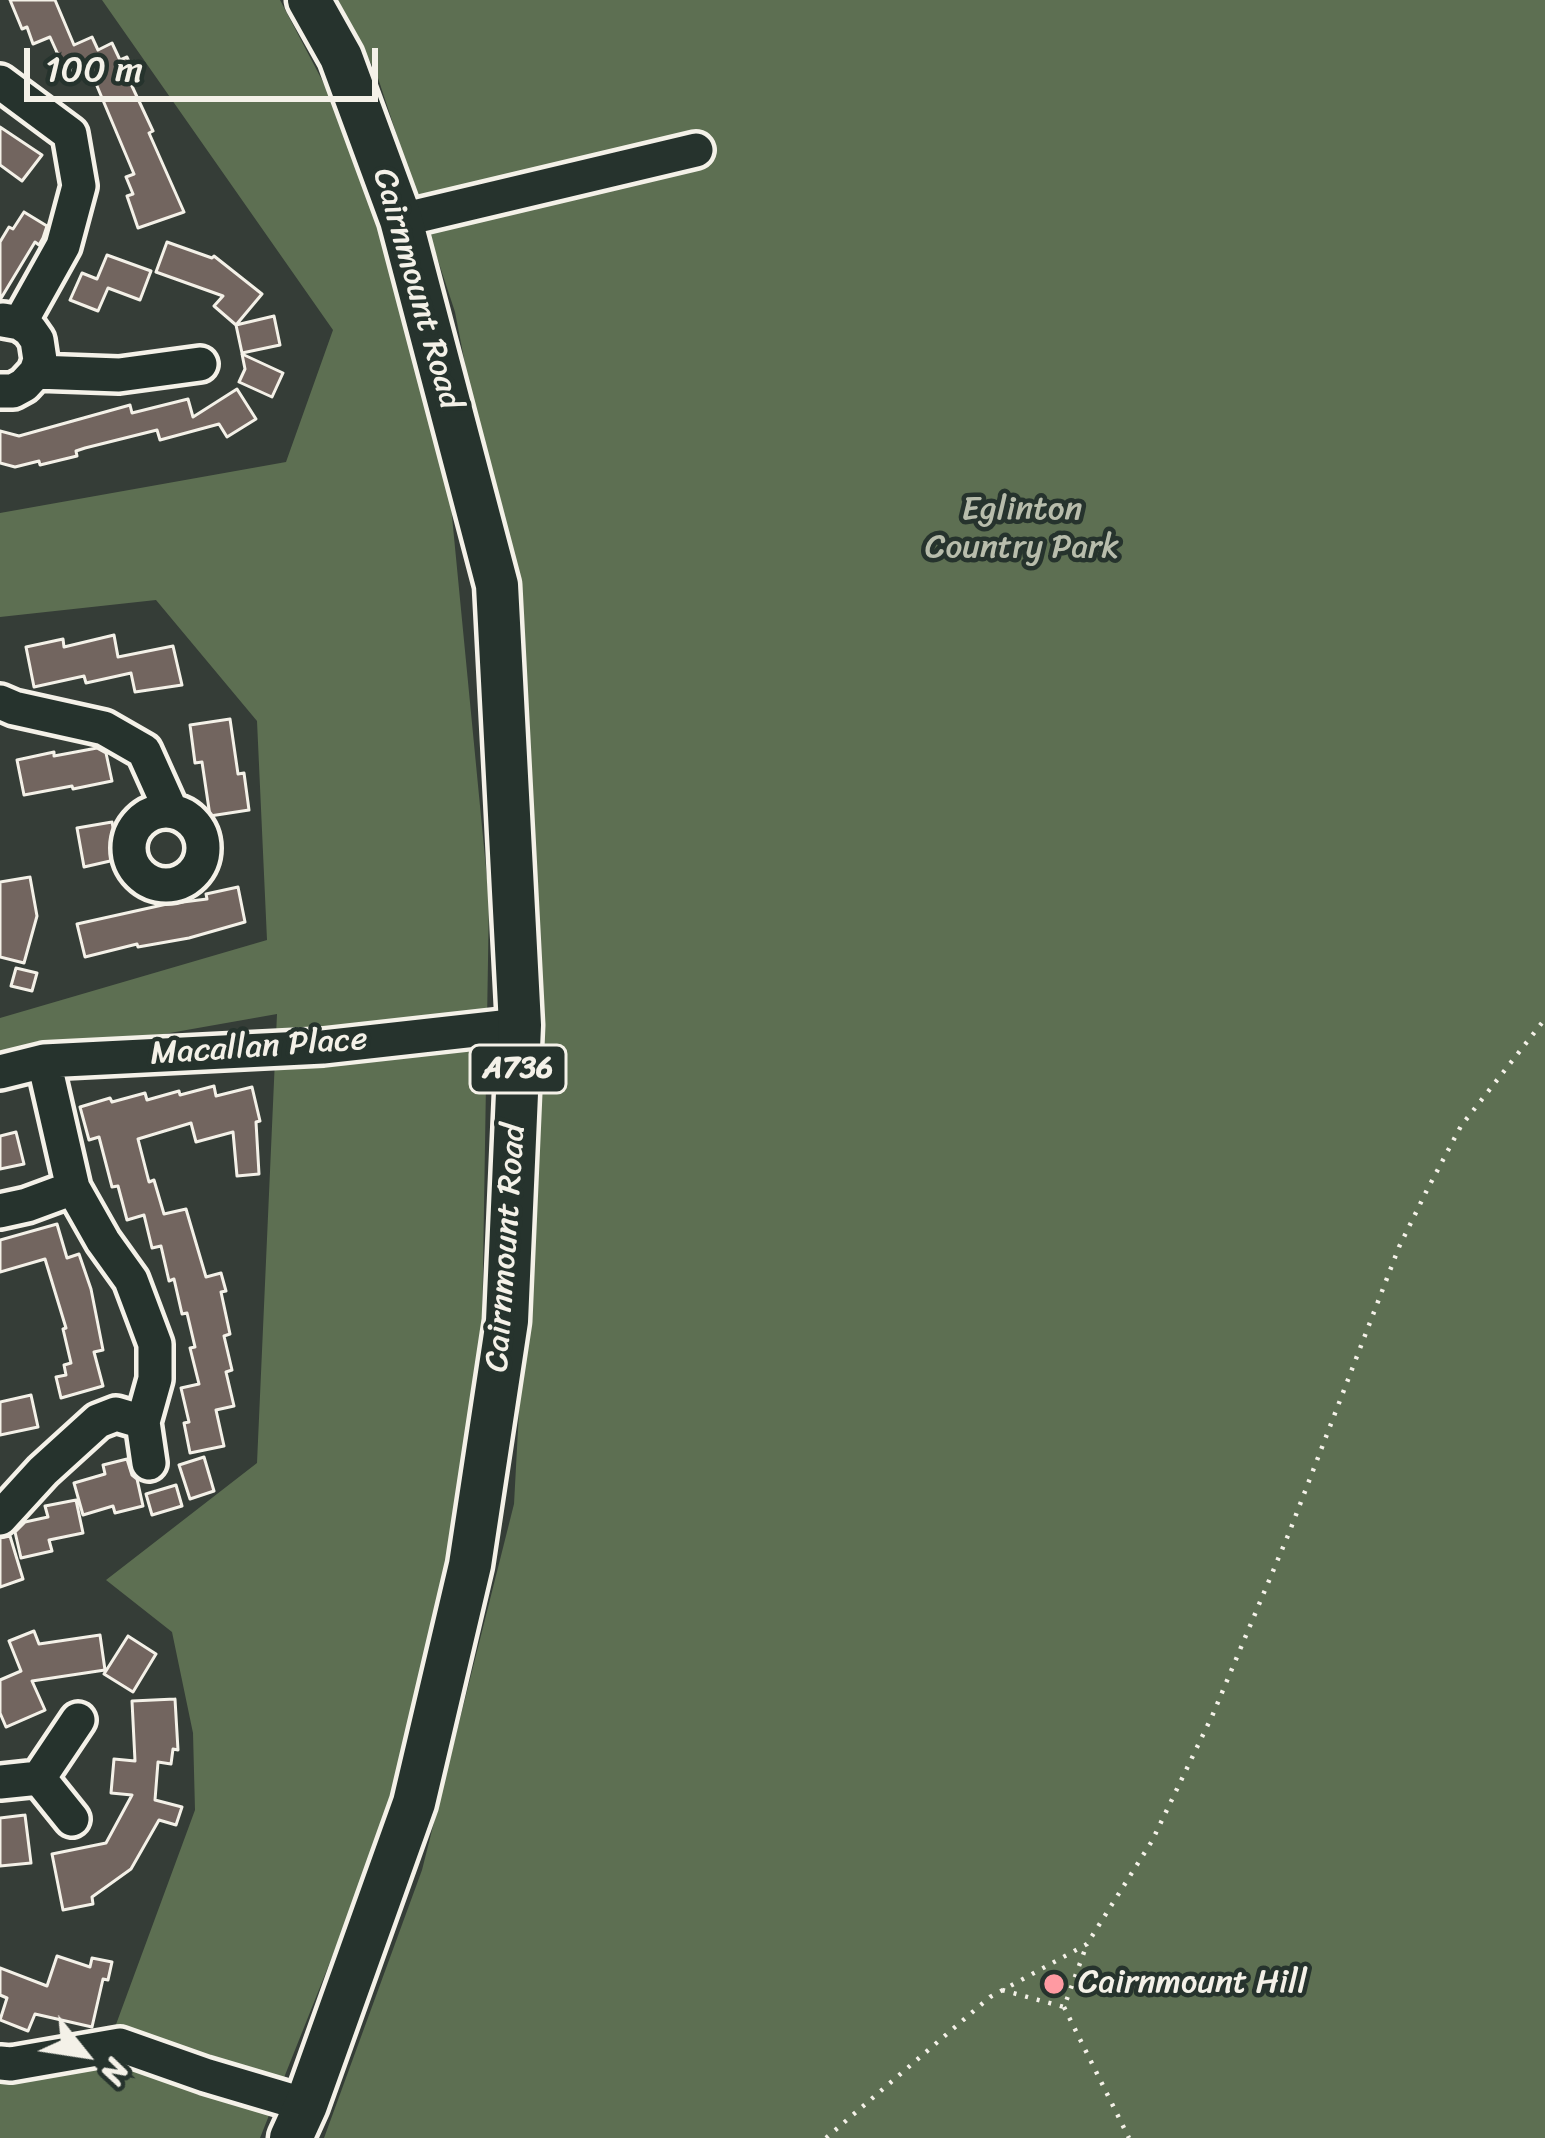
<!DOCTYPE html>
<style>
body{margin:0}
#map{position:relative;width:1545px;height:2138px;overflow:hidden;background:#353d37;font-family:Sriracha,sans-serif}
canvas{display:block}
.north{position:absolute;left:24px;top:1994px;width:120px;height:120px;-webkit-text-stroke:9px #26332d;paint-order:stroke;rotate:120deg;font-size:33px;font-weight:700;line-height:48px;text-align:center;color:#f4f1e8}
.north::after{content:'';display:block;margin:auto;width:42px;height:54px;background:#f4f1e8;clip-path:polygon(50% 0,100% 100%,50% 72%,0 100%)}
.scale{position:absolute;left:24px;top:48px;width:354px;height:54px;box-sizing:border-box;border:6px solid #f4f1e8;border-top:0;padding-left:15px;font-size:36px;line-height:42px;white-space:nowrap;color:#f4f1e8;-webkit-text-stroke:9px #26332d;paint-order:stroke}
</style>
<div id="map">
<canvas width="1545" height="2138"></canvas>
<div class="north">N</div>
<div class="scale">100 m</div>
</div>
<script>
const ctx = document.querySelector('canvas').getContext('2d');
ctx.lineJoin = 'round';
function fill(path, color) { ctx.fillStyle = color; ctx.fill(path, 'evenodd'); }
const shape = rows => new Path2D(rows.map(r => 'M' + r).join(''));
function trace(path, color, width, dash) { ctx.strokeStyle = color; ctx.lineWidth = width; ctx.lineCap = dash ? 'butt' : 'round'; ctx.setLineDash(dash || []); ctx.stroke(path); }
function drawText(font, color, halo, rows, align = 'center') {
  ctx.font = font + ' Sriracha,sans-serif'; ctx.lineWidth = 9; ctx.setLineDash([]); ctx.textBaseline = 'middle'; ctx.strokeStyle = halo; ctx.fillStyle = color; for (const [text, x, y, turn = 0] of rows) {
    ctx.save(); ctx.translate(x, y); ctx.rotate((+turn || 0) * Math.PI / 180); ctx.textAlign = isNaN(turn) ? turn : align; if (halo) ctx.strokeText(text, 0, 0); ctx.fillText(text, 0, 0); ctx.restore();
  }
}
const green = shape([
 [102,0,280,0,354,141,445,444,489,899,481,1391,400,1786,260,2138,0,2138,0,2079,111,2038,195,1810,193,1733,172,1632,106,1580,257,1463,277,1014,0,1063,0,1018,267,940,257,721,156,600,0,617,0,513,286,462,333,330],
 [338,0,1545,0,1545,2138,324,2138,422,1870,514,1504,541,1001,517,687,491,498,455,312,377,75]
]);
const building = shape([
 [10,0,55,0,74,45,92,37,98,50,112,43,120,60,127,57,138,81,131,84,153,131,149,133,184,212,138,228,127,196,133,194,126,177,134,174,89,67,74,74,69,65,64,68,50,37,33,44,27,27,22,29,10,0],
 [0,127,42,155,22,181,0,165,0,127],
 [24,212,47,226,43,238,39,245,35,242,0,300,0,242,9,227,13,229,24,212],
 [167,242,212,258,214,256,262,294,236,325,274,316,280,345,242,353,236,325,214,306,223,296,156,272,167,242],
 [107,255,151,271,140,300,108,288,98,311,70,300,82,273,97,279,107,255],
 [242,354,283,373,272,397,239,382,245,369,242,354],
 [237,389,256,419,227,437,219,424,160,440,157,430,85,448,76,451,77,456,40,465,39,461,15,467,0,463,0,431,19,436,130,405,132,413,188,399,193,417,237,389],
 [114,635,118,657,173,646,182,685,135,692,131,673,86,683,84,676,34,687,26,647,63,639,64,647,114,635],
 [230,719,238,774,244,773,249,810,210,816,202,762,195,763,190,725,230,719],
 [97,748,106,753,112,781,73,789,72,786,24,795,17,760,54,752,54,756,97,748],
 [112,822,119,859,84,867,77,828,112,822],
 [30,877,37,916,24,963,0,957,0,882,30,877],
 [238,887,245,922,189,938,138,947,137,944,85,957,77,924,167,904,207,899,206,894,238,887],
 [16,968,37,973,32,991,11,986,16,968],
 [214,1086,216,1096,252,1087,260,1121,256,1122,259,1174,237,1176,233,1132,196,1142,191,1123,138,1139,149,1182,154,1180,164,1214,186,1209,206,1277,221,1273,226,1291,221,1292,230,1334,224,1336,232,1370,226,1372,234,1406,216,1410,224,1446,190,1453,184,1423,189,1422,181,1388,199,1384,190,1348,195,1347,187,1313,182,1314,174,1279,169,1281,161,1246,152,1248,144,1215,127,1220,118,1186,112,1187,99,1137,89,1140,80,1107,110,1098,112,1102,145,1093,147,1100,179,1091,180,1095,214,1086],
 [16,1132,24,1164,0,1169,0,1136,16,1132],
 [57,1224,67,1258,79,1254,91,1289,103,1350,94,1352,103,1386,61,1398,56,1377,66,1375,64,1365,71,1363,63,1329,66,1328,45,1259,0,1272,0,1240,57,1224],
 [31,1395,38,1427,0,1435,0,1402,31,1395],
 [204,1457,214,1491,190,1499,179,1465,204,1457],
 [127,1459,132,1475,137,1479,143,1506,115,1513,113,1506,83,1515,74,1483,105,1474,103,1465,127,1459],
 [176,1485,182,1506,152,1515,146,1494,176,1485],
 [76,1500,83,1533,49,1540,52,1551,21,1558,15,1532,25,1522,48,1517,45,1506,76,1500],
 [10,1536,23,1579,0,1587,0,1538,10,1536],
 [34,1631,39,1644,100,1635,105,1670,32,1681,45,1710,6,1727,0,1713,0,1680,21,1671,9,1641,34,1631],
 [128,1636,156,1654,133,1692,104,1674,128,1636],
 [175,1699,178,1750,173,1749,171,1764,158,1762,155,1800,182,1807,176,1825,159,1820,131,1869,92,1897,93,1904,63,1910,52,1854,106,1843,132,1795,111,1793,114,1759,135,1761,132,1701,175,1699],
 [25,1815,31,1863,0,1866,0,1818,25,1815],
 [57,1956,90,1967,92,1958,112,1962,108,1980,103,1979,92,2027,35,2014,28,2031,0,2020,7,1998,0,1995,0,1968,47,1986,57,1956]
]);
const path = shape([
 [1002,1990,1064,2007,1087,1944],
 [1064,2007,1129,2138],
 [826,2138,990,1997,1087,1944,1152,1841,1213,1714,1289,1533,1399,1247,1427,1190,1461,1126,1545,1019]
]);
const minor = shape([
 [0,82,70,134,79,186,63,246,20,323],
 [401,220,696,150],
 [36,372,119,375,200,364],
 [0,391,13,391,24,385,36,372,40,360,37,340,30,330,20,323,3,320],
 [0,702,14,708,104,728,144,751,171,811],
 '129 848a37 37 0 1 1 74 0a37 37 0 1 1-74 0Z',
 [44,1061,73,1188,103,1241,131,1280,155,1344,155,1379,143,1422,149,1463],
 [0,1072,44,1061,323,1047,520,1025],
 [0,1211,27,1205,73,1188],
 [0,1518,43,1471,98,1421,116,1414,143,1422],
 [39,1778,78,1720],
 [0,1782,39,1778,72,1819],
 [0,2063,11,2064,120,2045,205,2075,306,2105]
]);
const major = shape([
 [291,2138,306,2105,414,1803,470,1565,507,1321,520,1025,497,585,401,220,341,57,309,0]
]);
const markers = [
 [1054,1984,12,"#ff9aa2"]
];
const shields = [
 [518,1069,96]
];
const shieldNames = [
 ["A736",518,1069]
];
const streetNames = [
 ["Cairnmount Road",416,289,74],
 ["Macallan Place",259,1048,-4],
 ["Cairnmount Road",507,1248,-86]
];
const parkNames = [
 ["Eglinton",1022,511],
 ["Country Park",1022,549]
];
const poiNames = [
 ["Cairnmount Hill",1078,1984]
];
fill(green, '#5d6f52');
fill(building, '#72655f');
trace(building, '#f4f1e8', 3);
trace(minor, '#f4f1e8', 42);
trace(major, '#f4f1e8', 51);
trace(path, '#f4f1e8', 4.5, [3, 9]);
trace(minor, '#26332d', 33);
trace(major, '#26332d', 42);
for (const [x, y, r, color] of markers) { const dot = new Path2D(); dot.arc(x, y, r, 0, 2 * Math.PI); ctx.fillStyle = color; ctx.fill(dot); trace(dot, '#26332d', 4.5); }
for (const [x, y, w] of shields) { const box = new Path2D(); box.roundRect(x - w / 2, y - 24, w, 48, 9); ctx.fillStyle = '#26332d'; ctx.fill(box); trace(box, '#f4f1e8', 3); }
drawText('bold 30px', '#f4f1e8', null, shieldNames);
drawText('33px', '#f4f1e8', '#26332d', streetNames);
drawText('33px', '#b8bdac', '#26332d', parkNames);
drawText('33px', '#f4f1e8', '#26332d', poiNames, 'left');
</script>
